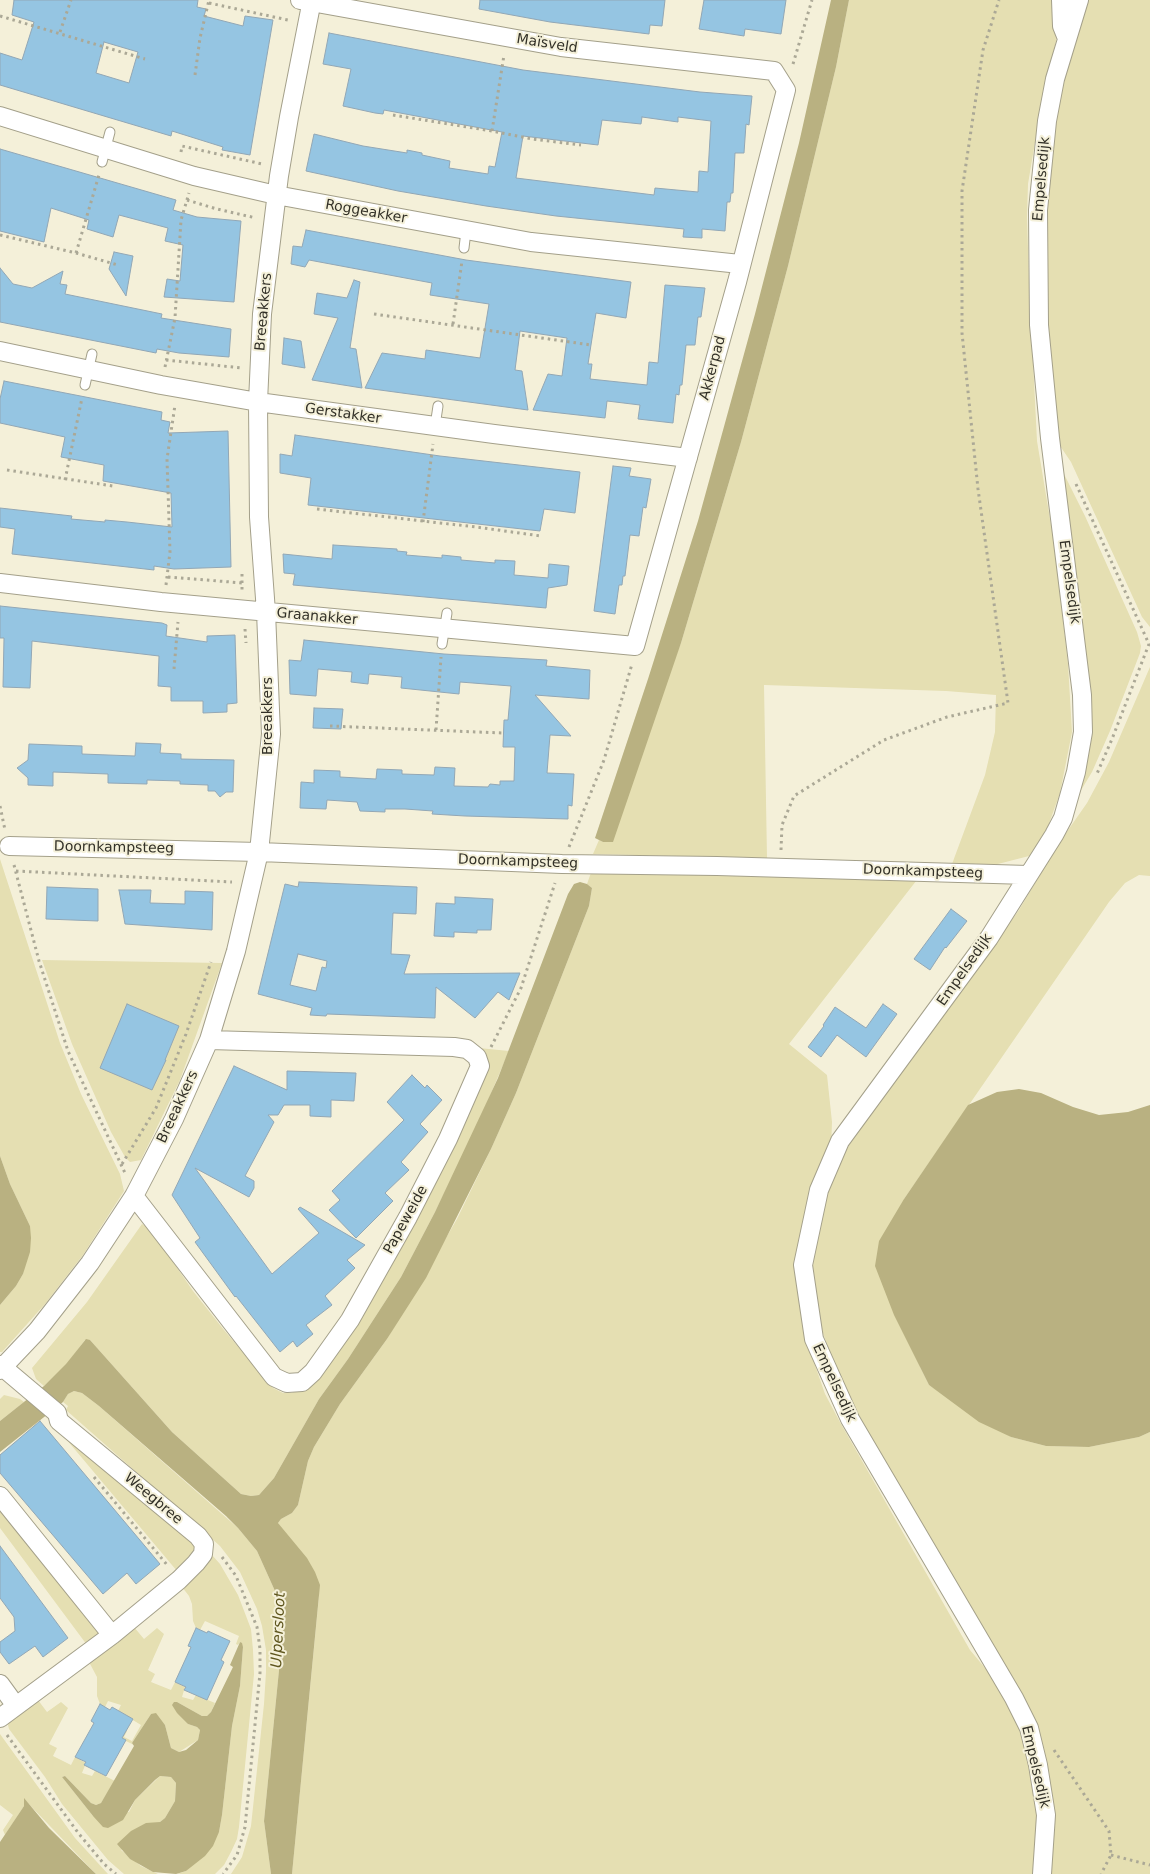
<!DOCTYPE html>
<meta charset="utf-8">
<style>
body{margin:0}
canvas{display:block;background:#f4f0d9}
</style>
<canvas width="1150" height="1874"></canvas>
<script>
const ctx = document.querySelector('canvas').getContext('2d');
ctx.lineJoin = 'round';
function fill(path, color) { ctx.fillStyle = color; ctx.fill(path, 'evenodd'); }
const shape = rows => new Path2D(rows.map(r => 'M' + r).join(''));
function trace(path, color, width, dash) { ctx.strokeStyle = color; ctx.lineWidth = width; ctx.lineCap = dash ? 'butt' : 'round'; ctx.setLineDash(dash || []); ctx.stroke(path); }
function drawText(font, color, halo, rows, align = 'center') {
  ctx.font = font + ' "DejaVu Sans",sans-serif'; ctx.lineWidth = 4; ctx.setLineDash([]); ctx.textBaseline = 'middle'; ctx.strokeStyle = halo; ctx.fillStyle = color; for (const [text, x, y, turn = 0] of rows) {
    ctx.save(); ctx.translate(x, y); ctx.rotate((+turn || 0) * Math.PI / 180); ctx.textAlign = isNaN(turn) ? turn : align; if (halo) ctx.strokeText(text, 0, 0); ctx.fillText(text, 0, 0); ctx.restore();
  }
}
const green = shape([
 [849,0,1054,0,1056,41,1042,100,1028,184,1027,217,1029,282,1037,441,1054,543,1068,664,1072,732,1060,793,1042,843,1029,856,994,865,952,864,985,775,995,732,996,695,946,691,764,685,767,858,593,854,599,840,603,842,681,643,741,442,788,266,836,67],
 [1084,0,1150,0,1150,627,1142,617,1071,462,1056,440,1046,347,1045,195,1061,78],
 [1062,470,1085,516,1137,632,1141,646,1140,653,1110,731,1092,772,1077,797,1087,750],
 [1150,667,1150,876,1139,875,1125,883,1109,902,904,1199,920,1367,929,1385,1011,1437,1046,1446,1089,1447,1139,1437,1150,1432,1150,1874,1048,1874,1046,1768,837,1374,823,1333,816,1301,813,1266,817,1229,823,1202,846,1150,876,1103,984,959,1019,910,1059,843,1087,803,1109,762],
 [0,859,60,1043,81,1094,120,1174,124,1191,83,1255,45,1304,2,1352,0,1352,0,1305,16,1286,23,1274,30,1226,10,1184,0,1156],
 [593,867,920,876,789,1044,827,1075,832,1122,831,1149,806,1209,807,1342,825,1394,841,1424,970,1650,995,1680,1019,1721,1036,1794,1037,1830,1035,1874,292,1874,319,1596,278,1523,281,1519,292,1513,298,1505,308,1461,314,1447,340,1404,387,1339,457,1219,491,1149,516,1093,589,906,592,888,587,884],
 [42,960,222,963,180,1080,141,1160,130,1162,125,1157,111,1132,72,1044],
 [479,1048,509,1051,471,1140,435,1212,401,1277,348,1359,319,1399,274,1478,259,1495,251,1496,241,1494,172,1432,90,1340,85,1340,67,1364,44,1386,36,1379,32,1368,87,1302,142,1224,151,1230,193,1291,224,1330,273,1388,283,1393,291,1393,309,1387,368,1300],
 [74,1391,82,1393,99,1406,238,1528,257,1551,275,1591,284,1620,264,1821,271,1874,231,1874,242,1857,251,1826,264,1704,266,1672,266,1650,262,1626,257,1609,240,1572,220,1546,66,1410,68,1406,63,1402,68,1394],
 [4,1395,20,1399,24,1402,0,1421,0,1399],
 [61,1433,192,1542,195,1546,196,1553,177,1571],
 [0,1508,100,1633,87,1645,0,1528],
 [212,1555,220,1564,238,1595,251,1629,253,1650,254,1674,239,1827,237,1839,231,1852,224,1865,215,1874,177,1874,186,1871,219,1832,222,1815,232,1726,240,1686,243,1647,240,1642,238,1645,236,1644,239,1636,205,1621,200,1630,196,1628,193,1621,192,1604,189,1596,182,1587,206,1566],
 [134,1627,144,1639,157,1628,164,1634,148,1670,155,1674,151,1682,171,1690,175,1682,185,1687,182,1697,193,1700,196,1695,215,1703,211,1712,207,1716,202,1716,177,1702,188,1724,197,1727,200,1730,198,1740,179,1752,171,1748,165,1725,151,1714,132,1743,134,1745,126,1741,121,1737,125,1730,127,1731,124,1737,132,1741,141,1725,118,1711,121,1705,108,1701,105,1707,100,1704,97,1696,97,1677,89,1662],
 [38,1700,47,1712,61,1702,68,1708,49,1744,57,1748,53,1756,71,1765,75,1757,86,1763,82,1773,92,1776,95,1771,115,1781,101,1803,96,1805,91,1803,65,1776,62,1777,93,1816,129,1812,135,1800,160,1776,171,1777,176,1783,175,1801,165,1818,160,1822,154,1824,121,1850,141,1866,158,1874,124,1874,108,1860,62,1804,45,1777,9,1729,8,1725,10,1719],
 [0,1734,75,1838,108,1874,96,1874,24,1799,24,1806,5,1835,3,1830,13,1815,0,1805]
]);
const water = shape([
 [831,0,849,0,836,67,788,266,741,442,681,643,613,842,603,842,595,838,648,679,698,521,755,314,799,143],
 [580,882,587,884,592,888,589,906,516,1093,491,1149,426,1278,387,1339,340,1404,314,1447,308,1461,298,1505,292,1513,281,1519,278,1523,307,1558,315,1572,320,1585,292,1874,271,1874,264,1821,284,1620,275,1591,257,1551,238,1528,226,1516,99,1406,82,1393,74,1391,68,1394,63,1402,0,1452,0,1421,44,1386,66,1364,86,1339,90,1340,172,1432,241,1494,251,1496,259,1495,274,1478,319,1399,348,1359,401,1277,435,1212,498,1078,568,894,574,884],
 [1019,1089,1041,1093,1073,1107,1099,1115,1128,1112,1150,1105,1150,1432,1139,1437,1089,1447,1046,1446,1011,1437,979,1422,929,1385,894,1315,875,1266,879,1241,904,1199,968,1105,997,1092],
 [0,1156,10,1184,30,1226,31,1238,30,1252,23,1274,16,1286,0,1305],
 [240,1642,242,1643,243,1647,240,1686,232,1726,222,1815,219,1832,213,1846,205,1856,186,1871,176,1874,153,1872,130,1859,117,1844,131,1831,146,1823,160,1822,165,1818,175,1801,176,1783,171,1777,160,1776,155,1780,135,1800,123,1820,108,1828,103,1827,93,1816,62,1777,65,1776,91,1803,96,1805,101,1803,134,1746,132,1743,151,1714,156,1713,165,1725,171,1748,179,1752,186,1750,198,1740,200,1730,197,1727,188,1724,177,1713,172,1705,174,1702,177,1702,202,1716,207,1716,211,1712,233,1667,230,1665],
 [24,1798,49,1828,96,1874,0,1874,0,1842,24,1806]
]);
const building = shape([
 [14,0,198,0,197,7,206,9,204,16,243,26,245,16,273,20,250,155,222,150,223,147,172,131,171,136,0,85,0,53,22,60,34,22,12,15,14,0],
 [104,42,138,52,129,83,96,73,104,42],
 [480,0,665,0,662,26,650,25,649,34,550,22,479,9,480,0],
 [704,0,786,0,781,34,745,29,744,36,699,29,704,0],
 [329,33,523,70,700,92,752,96,749,125,746,124,744,153,735,153,733,193,731,193,730,202,727,202,725,231,702,229,702,238,683,237,684,229,556,216,486,206,398,191,306,171,314,134,363,146,407,153,407,150,422,153,422,155,450,161,449,168,488,174,489,166,495,167,502,132,384,110,383,114,375,113,343,106,351,69,323,64,329,33],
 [642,117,678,122,678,117,711,121,708,172,699,171,698,192,655,188,654,195,516,178,523,136,598,145,602,120,641,124,642,117],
 [0,149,176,200,173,210,197,217,241,221,234,302,164,297,167,279,180,281,183,245,165,241,168,228,119,215,113,237,87,229,89,220,51,208,44,242,0,231,0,149],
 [306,230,466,260,631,282,626,318,596,313,588,364,592,364,590,379,647,385,649,362,658,363,665,285,705,288,701,317,698,317,695,345,686,345,682,385,680,385,679,395,676,394,673,423,638,419,640,405,607,401,605,418,533,410,548,374,562,376,567,338,520,331,515,370,522,371,528,410,365,388,382,353,425,359,426,350,480,358,489,304,430,295,432,283,309,260,305,267,291,264,293,246,302,247,306,230],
 [114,252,133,256,126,296,109,269,114,252],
 [0,268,13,284,32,288,63,271,60,284,67,285,65,294,162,314,161,318,231,329,229,357,179,353,157,349,156,353,0,322,0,268],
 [354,280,360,282,350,348,356,349,362,388,312,380,338,318,314,314,317,293,347,298,354,280],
 [284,338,301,341,305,368,282,364,284,338],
 [4,381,162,412,161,420,170,422,168,433,228,431,231,567,174,569,154,566,154,570,12,554,15,529,0,527,0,508,72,516,71,519,105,522,105,520,127,522,172,527,171,493,103,481,104,465,61,457,65,437,0,423,0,399,4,381],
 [295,435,440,456,580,472,575,513,544,509,540,531,308,505,311,478,280,473,280,454,292,456,295,435],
 [613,466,631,468,629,476,651,479,646,508,643,507,639,536,630,535,625,576,623,576,622,585,619,585,615,614,594,611,613,466],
 [333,545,397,549,397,551,407,552,406,555,442,558,442,555,461,557,461,560,495,563,495,560,515,561,514,575,548,578,549,564,569,566,567,585,548,588,546,608,293,585,295,574,284,573,283,554,332,559,333,545],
 [0,606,162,623,167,625,166,636,207,642,207,636,235,635,237,703,227,704,227,712,203,713,203,701,171,701,171,687,158,686,159,656,32,641,30,688,3,687,4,638,0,638,0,606],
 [304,640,444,654,547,660,546,666,590,670,589,699,535,695,571,736,550,735,547,773,574,774,572,806,568,805,568,819,465,816,432,814,433,811,405,809,385,809,385,812,360,811,357,802,327,800,326,809,300,808,301,782,314,783,314,770,340,771,340,777,376,779,377,769,402,770,402,774,434,775,435,767,455,768,454,786,488,787,490,784,500,785,500,781,514,781,515,747,503,747,504,720,508,720,511,686,460,682,459,694,401,688,402,677,369,674,368,684,351,682,352,672,318,669,316,696,290,694,289,660,301,661,304,640],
 [314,708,343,709,341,729,313,728,314,708],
 [136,743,161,744,160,753,181,754,181,759,234,760,233,792,226,792,220,797,215,791,208,791,208,785,180,784,180,781,147,780,147,784,108,783,108,774,53,772,53,786,28,785,28,778,17,768,28,760,29,744,82,746,82,754,135,756,136,743],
 [299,882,417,887,416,914,393,913,391,954,410,955,404,974,520,973,509,1000,498,992,475,1018,436,987,435,1018,327,1014,326,1016,310,1015,312,1008,258,994,285,884,298,887,299,882],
 [298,954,327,961,326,968,322,967,316,991,290,985,298,954],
 [47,887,98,889,98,921,46,919,47,887],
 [119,890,151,890,150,903,185,904,185,891,213,892,212,930,125,924,119,890],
 [455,897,493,899,491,930,477,930,477,933,454,932,454,937,434,936,436,903,455,904,455,897],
 [951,909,967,921,946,948,945,947,930,970,914,959,951,909],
 [127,1004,179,1026,165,1060,166,1060,152,1090,100,1068,127,1004],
 [883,1004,897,1014,866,1057,837,1035,821,1057,808,1047,824,1026,823,1025,835,1007,866,1028,883,1004],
 [234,1066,287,1090,287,1071,356,1073,354,1101,331,1100,331,1117,310,1116,310,1105,284,1105,278,1115,268,1115,274,1122,245,1176,254,1181,254,1188,249,1197,195,1168,272,1274,319,1233,298,1209,300,1207,365,1245,347,1260,355,1268,325,1296,332,1305,306,1325,313,1334,297,1347,293,1341,280,1352,236,1296,235,1297,195,1242,200,1238,172,1195,234,1066],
 [412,1075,425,1088,427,1085,442,1100,420,1124,428,1132,401,1162,409,1170,385,1193,393,1201,356,1238,329,1210,340,1200,332,1191,404,1120,387,1102,412,1075],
 [40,1421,160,1564,136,1584,127,1573,103,1594,0,1473,0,1455,40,1421],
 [0,1546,68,1638,43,1657,35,1646,9,1664,0,1652,0,1642,15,1631,14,1617,0,1598,0,1546],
 [196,1628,207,1633,208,1631,230,1641,221,1660,224,1662,207,1700,184,1690,186,1687,175,1682,191,1647,188,1646,196,1628],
 [100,1704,110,1710,112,1707,133,1719,122,1738,126,1740,106,1776,84,1765,86,1762,75,1757,94,1723,91,1721,100,1704]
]);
const path = shape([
 [209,3,288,20],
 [0,16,145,59],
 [60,32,71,0],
 [793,64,812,0],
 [195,75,200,38,209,0],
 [393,115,492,131,532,139,581,145],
 [492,131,504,55],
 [181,152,182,146,262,164],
 [187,200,217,209,256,218],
 [0,235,76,253,118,265],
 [76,253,99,175],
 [374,314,591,345],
 [453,324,462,261],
 [166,360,242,368],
 [165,367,175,318,181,220,189,193],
 [7,470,113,486],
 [65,480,82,398],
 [1076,484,1149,644,1112,739,1096,776],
 [317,509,476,527,541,536],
 [423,522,433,444],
 [242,574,242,590],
 [168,577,243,583],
 [166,585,170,552,167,459,175,405],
 [245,629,246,643],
 [174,669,178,622],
 [330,726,502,733],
 [436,730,441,657],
 [0,806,5,830],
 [569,847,604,760,632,664],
 [781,850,782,825,794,796,884,740,947,717,1008,703,978,489,962,333,962,191,983,50,999,0],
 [14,865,39,961,68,1051,125,1173],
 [16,871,232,882],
 [491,1047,521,988,555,883],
 [122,1164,156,1108,186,1034,211,962],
 [94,1477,168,1566],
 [222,1557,236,1576,257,1627,260,1649,260,1673,245,1827,237,1855,223,1874],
 [7,1735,79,1834,104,1864,116,1874],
 [1054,1750,1109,1831,1111,1855,1101,1874],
 [1111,1855,1150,1865]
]);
const lane = shape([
 [102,162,110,132],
 [464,248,466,231],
 [85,385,92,354],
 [435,426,438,406],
 [442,644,447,613]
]);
const street = shape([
 [1061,0,1062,26,1066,36],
 [0,116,194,176,276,195,531,242,740,264],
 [0,351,161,385,258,402,494,434,688,458],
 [0,583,161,602,635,646,737,282,786,90,774,71,561,47,300,0],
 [9,846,259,852,562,864,717,866,1028,875],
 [134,1196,274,1377,287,1383,302,1382,313,1372,350,1320,408,1217,448,1139,480,1066,477,1057,467,1049,454,1047,209,1040],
 [0,1365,57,1413,59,1421,198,1536,204,1544,203,1554,196,1563,179,1580,112,1635,0,1718],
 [0,1370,37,1331,90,1263,134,1196,174,1119,209,1040,236,951,259,852,271,734,266,612,259,517,258,402,262,314,279,176,289,117,312,0],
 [0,1496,112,1635],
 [0,1684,16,1706],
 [1042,1874,1046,1815,1038,1765,1029,1728,1014,1698,850,1419,814,1339,803,1265,819,1190,840,1141,989,938,1054,835,1063,818,1076,772,1083,732,1082,695,1050,438,1039,325,1038,210,1047,121,1055,79,1079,0]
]);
const streetNames = [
 ["Maïsveld",547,44,9],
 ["Empelsedijk",1042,179,-85],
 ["Roggeakker",366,212,10],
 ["Breeakkers",264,312,-85],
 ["Akkerpad",713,368,-75],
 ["Gerstakker",343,414,8],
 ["Empelsedijk",1069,582,82],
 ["Graanakker",317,617,5],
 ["Breeakkers",268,716,-90],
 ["Doornkampsteeg",114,848,1],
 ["Doornkampsteeg",518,862,2],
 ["Doornkampsteeg",923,872,2],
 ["Empelsedijk",965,970,-55],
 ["Breeakkers",178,1107,-65],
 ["Papeweide",406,1220,-61],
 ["Empelsedijk",834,1383,65],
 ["Weegbree",153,1499,40],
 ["Empelsedijk",1035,1767,77]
];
const waterNames = [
 ["Ulpersloot",279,1630,-87]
];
fill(green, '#e5dfb2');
fill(water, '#b9b181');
fill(building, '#95c5e2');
trace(building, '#92a7b5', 1);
trace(lane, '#a4a08a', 11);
trace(street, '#a4a08a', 20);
trace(path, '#aba896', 3, [2.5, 4]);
trace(lane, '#fff', 9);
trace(street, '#fff', 18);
drawText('14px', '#323027', '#f4f0d9', streetNames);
drawText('italic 15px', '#5e551d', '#f4f0d9', waterNames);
</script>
